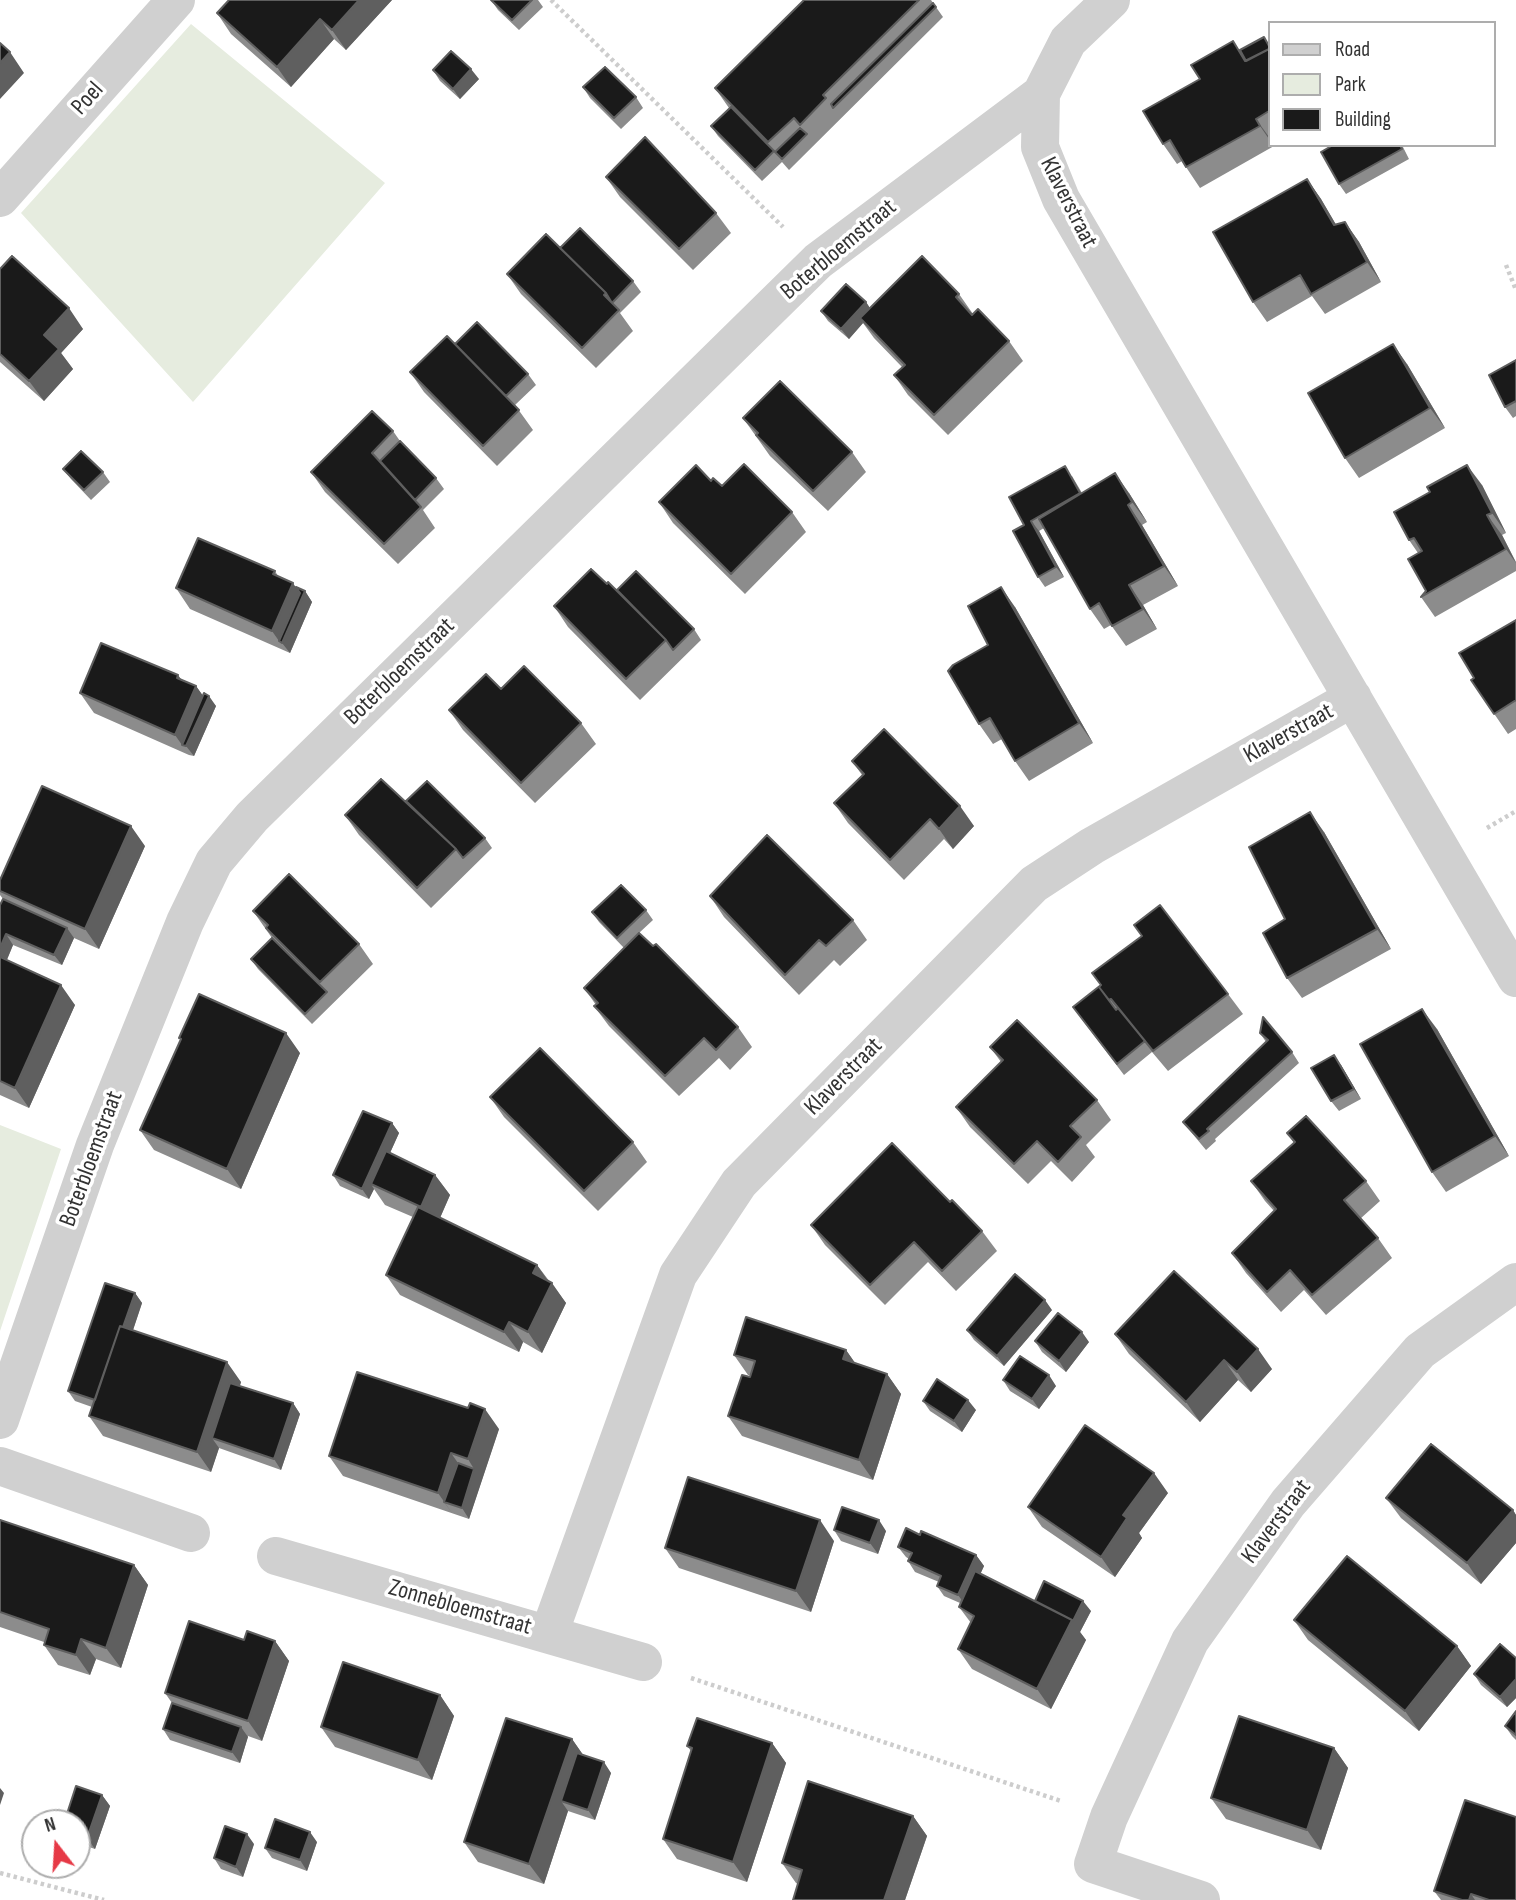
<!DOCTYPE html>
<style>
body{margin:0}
#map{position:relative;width:1516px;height:1900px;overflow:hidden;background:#fff;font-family:"Sofia Sans Condensed",sans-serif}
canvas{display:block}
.legend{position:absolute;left:1268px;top:21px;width:228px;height:126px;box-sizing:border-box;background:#fff;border:2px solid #adadad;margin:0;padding:9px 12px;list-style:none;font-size:21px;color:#333}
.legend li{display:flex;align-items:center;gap:14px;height:35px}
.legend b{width:35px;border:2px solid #adadad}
.north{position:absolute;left:21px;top:1809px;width:70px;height:70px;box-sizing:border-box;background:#fff;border:2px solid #adadad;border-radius:50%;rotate:343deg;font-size:19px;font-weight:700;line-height:28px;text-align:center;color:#333}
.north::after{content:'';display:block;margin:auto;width:24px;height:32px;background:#e63946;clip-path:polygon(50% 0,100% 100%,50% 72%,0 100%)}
</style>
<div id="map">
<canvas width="1516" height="1900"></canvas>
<ul class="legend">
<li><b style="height:9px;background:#d0d0d0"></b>Road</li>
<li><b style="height:19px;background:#e6ecdf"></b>Park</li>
<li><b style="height:19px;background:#1a1a1a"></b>Building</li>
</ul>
<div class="north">N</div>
</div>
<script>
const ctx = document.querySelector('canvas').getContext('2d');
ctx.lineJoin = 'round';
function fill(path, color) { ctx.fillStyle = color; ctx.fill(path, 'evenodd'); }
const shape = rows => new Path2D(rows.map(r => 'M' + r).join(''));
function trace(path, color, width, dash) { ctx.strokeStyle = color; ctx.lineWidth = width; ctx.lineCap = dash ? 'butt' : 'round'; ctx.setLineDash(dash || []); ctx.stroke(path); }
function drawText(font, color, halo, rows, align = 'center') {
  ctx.font = font + ' "Sofia Sans Condensed",sans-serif'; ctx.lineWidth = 7; ctx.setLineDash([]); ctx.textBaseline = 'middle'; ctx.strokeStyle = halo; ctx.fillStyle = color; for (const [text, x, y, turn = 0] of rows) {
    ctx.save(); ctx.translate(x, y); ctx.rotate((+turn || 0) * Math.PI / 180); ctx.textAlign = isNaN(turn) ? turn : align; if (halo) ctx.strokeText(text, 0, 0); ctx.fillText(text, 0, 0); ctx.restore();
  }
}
const green = shape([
 [191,24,385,183,193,402,21,213],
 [0,1125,61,1149,0,1331]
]);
const path = shape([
 [551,0,783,227],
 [1506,265,1516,290],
 [1487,828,1516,811],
 [691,1678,1061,1801],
 [0,1873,104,1900]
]);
const minor = shape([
 [1111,0,1068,41,1041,94,1040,147,1061,199,1516,978],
 [0,198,176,0],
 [0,1420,95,1145,185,922,214,862,252,817,818,261,1041,94],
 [0,1466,191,1533],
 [276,1556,643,1662],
 [549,1634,678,1275,739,1183,1034,884,1092,846,1353,698],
 [1201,1900,1093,1864,1109,1817,1190,1641,1288,1503,1420,1351,1516,1282]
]);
const wall = shape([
 [229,0,392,0,346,50,334,39,291,87,231,34,217,13],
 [491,0,538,0,543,7,519,30,498,10],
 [804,0,931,0,943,17,789,170,782,162,762,181,718,136,711,126,729,108,715,88],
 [1264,37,1269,45,1269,145,1274,146,1200,188,1182,161,1177,164,1163,144,1200,79,1240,50],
 [433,70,479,79,460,99,440,81],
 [583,87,636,97,643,108,621,129,590,98],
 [1402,145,1409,159,1346,194,1339,184],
 [606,177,716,213,731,233,693,270,620,197],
 [1307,179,1321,199,1336,225,1345,222,1359,242,1381,282,1325,314,1312,296,1267,322,1253,302],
 [560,248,633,281,641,292,620,313,633,331,596,368,521,294,507,274],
 [0,269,83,329,61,353,73,369,44,401,0,362],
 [959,294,973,314,1009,341,1023,361,948,435,908,395,894,375,902,367,874,338,863,323,849,339,828,321,821,311,866,302,870,308],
 [455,344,528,374,536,385,515,405,533,430,497,466,424,392,410,372],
 [1516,360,1516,416,1513,418,1505,407],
 [1407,364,1445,428,1359,478,1345,458],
 [743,418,852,452,866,472,828,511,770,456],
 [393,431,400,441,436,478,444,489,423,510,435,528,398,564,325,492,311,472],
 [63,469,103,472,110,482,91,500,71,479],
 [1072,476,1082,493,1129,493,1147,522,1142,525,1178,586,1143,605,1157,629,1126,646,1111,625,1104,629,1090,609,1044,528,1039,531,1064,577,1045,587,1038,577,1024,525],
 [1482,485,1506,533,1502,535,1516,562,1516,571,1435,617,1421,597,1426,591,1418,553,1409,540],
 [722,486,792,512,806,532,745,594,673,523,659,502],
 [275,571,278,576,296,587,305,591,312,602,290,653,190,609,176,588],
 [607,584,694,629,701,640,640,700,568,627,554,606],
 [1015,607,1093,743,1029,781,1015,761,1002,739,993,744,979,724,988,645],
 [1516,620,1516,729,1508,734,1471,680,1474,678],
 [183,681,196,686,203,696,216,706,194,756,189,755,94,713,80,693],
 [501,689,581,723,596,744,535,803,463,730,449,710],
 [852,761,974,826,953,849,944,839,904,880,848,823,834,803,862,775],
 [406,801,485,838,492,848,431,908,359,835,345,815],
 [1324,832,1391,949,1302,998,1287,978],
 [145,846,99,949,74,938,62,965,13,945,7,960,75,1005,29,1108,0,1095,0,905,3,899,0,895,0,880],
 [710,896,853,920,867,940,840,966,834,960,799,995,724,917],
 [646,910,653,920,639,933,738,1027,752,1047,730,1070,719,1058,679,1096,609,1026,594,1006,596,1005,584,988,624,948,599,922,592,912],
 [253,911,359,944,373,964,312,1024,258,969,251,959,272,938],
 [1101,985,1228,994,1243,1014,1168,1071,1152,1052,1124,1075,1080,1017],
 [1437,1029,1509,1156,1446,1192,1432,1172],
 [1260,1033,1292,1052,1299,1063,1215,1139,1216,1141,1206,1150,1191,1132,1183,1122,1266,1042],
 [179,1038,300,1053,241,1189,154,1150,140,1130,181,1040],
 [990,1047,1097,1100,1111,1120,1086,1145,1095,1157,1072,1182,1051,1161,1028,1184,970,1127,956,1107,1001,1062],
 [1341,1065,1361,1099,1339,1111,1331,1101],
 [490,1097,633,1142,647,1162,598,1211,504,1117],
 [392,1123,399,1133,390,1153,435,1175,450,1195,440,1218,537,1265,566,1303,542,1353,523,1342,519,1352,400,1295,386,1275,413,1217,385,1205,374,1189,369,1199,340,1186,333,1175],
 [1287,1133,1366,1181,1380,1201,1360,1219,1378,1238,1392,1258,1326,1315,1304,1290,1281,1312,1246,1273,1232,1253,1274,1211,1265,1201,1251,1181,1294,1143],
 [950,1202,982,1231,997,1251,956,1291,928,1262,885,1305,825,1245,811,1225],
 [135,1293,142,1303,133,1330,241,1382,240,1386,293,1403,300,1414,281,1470,219,1448,211,1472,103,1436,89,1416,92,1407,75,1401,68,1391],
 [1052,1310,1004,1366,974,1340,967,1330],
 [1115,1334,1272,1369,1251,1392,1238,1380,1200,1422,1129,1354],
 [1035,1341,1089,1342,1066,1372,1042,1352],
 [846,1350,855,1363,887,1374,901,1394,873,1480,742,1436,728,1416,751,1375,748,1375,734,1355],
 [1003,1380,1056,1386,1039,1409,1010,1391],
 [923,1401,976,1410,962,1432,930,1411],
 [499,1429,469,1519,343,1476,329,1456],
 [1168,1493,1139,1533,1142,1538,1115,1577,1042,1527,1028,1507],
 [1386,1498,1513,1510,1516,1515,1516,1543,1481,1584,1401,1518],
 [0,1520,134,1565,148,1585,121,1668,96,1659,90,1675,58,1665,44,1645,44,1642,0,1627],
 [834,1530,886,1531,878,1554,841,1541],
 [920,1535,976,1555,984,1566,980,1574,1035,1601,1091,1611,1080,1632,1086,1640,1051,1709,972,1669,958,1649,971,1623,959,1607,960,1603,944,1596,937,1586,939,1582,915,1572,908,1561,909,1559,906,1557,898,1547],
 [834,1541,811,1612,679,1568,665,1548],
 [1294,1620,1457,1646,1471,1666,1419,1731,1308,1640],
 [244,1640,275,1641,289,1661,262,1741,248,1736,240,1763,170,1740,163,1729,172,1703,165,1693],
 [1516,1658,1516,1698,1507,1707,1481,1685,1474,1674],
 [440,1695,454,1716,432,1780,335,1747,321,1727],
 [1516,1711,1516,1740,1512,1736,1505,1726],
 [572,1739,583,1755,611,1773,595,1820,568,1811,544,1884,478,1862,464,1842],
 [772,1743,786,1763,747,1882,677,1859,663,1839,691,1751,687,1746],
 [1334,1748,1348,1768,1321,1850,1226,1819,1211,1798],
 [102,1795,110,1806,95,1849,77,1843,77,1823],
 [913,1816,927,1836,905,1900,793,1900,798,1884,796,1883,782,1863],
 [1516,1817,1516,1900,1441,1900,1434,1891],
 [317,1842,307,1871,272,1858,265,1848],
 [254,1844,243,1877,221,1869,214,1858]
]);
const shadedWall = shape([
 [359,0,392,0,346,50,332,30],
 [320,19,334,39,291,87,277,67],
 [10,52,24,73,0,99,0,63],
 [471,69,479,79,460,99,453,89],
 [1256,119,1269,137,1269,139,1260,126],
 [1307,179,1321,199,1348,245,1334,225],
 [1345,222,1359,242,1381,282,1367,262],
 [866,302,873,313,860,318,863,323,849,339,841,329],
 [69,308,83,329,61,353,73,369,44,401,29,381,44,335],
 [1393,344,1407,364,1445,428,1430,408],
 [1467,465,1482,485,1506,533,1492,513],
 [1115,473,1129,493,1147,522,1132,502],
 [1128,505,1142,525,1178,586,1164,566],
 [1487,515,1502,535,1516,563,1506,549],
 [1031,521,1039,531,1064,577,1056,567],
 [293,583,302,597,305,591,312,602,290,653,282,643,279,641,272,631],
 [1129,585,1143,605,1157,629,1143,609],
 [1001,587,1015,607,1093,743,1079,723],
 [178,675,189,690,196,686,206,700,209,696,216,706,194,756,186,746,182,745,189,755,175,735,177,678],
 [960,806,974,826,953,849,939,829],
 [1310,812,1324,832,1391,949,1377,929],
 [131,826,145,846,99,949,85,929],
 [67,928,74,938,62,965,54,955],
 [6,934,13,945,5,964,0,957,0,948],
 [61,985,75,1005,29,1108,15,1088],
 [1422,1009,1437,1029,1509,1156,1495,1136],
 [286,1033,300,1053,241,1189,227,1169],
 [1334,1055,1341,1065,1361,1099,1354,1089],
 [392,1123,399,1133,375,1186,371,1184,374,1189,369,1199,362,1189],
 [435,1175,450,1195,436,1227,421,1207],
 [537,1265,551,1285,552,1283,566,1303,542,1353,528,1332,533,1273],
 [135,1293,142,1303,106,1411,99,1401],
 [1045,1300,1052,1310,1004,1366,997,1356],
 [509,1322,523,1342,519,1352,504,1332],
 [1082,1332,1089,1342,1066,1372,1059,1361],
 [1258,1349,1272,1369,1251,1392,1237,1372],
 [846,1350,860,1370,843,1359],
 [1224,1360,1238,1380,1200,1422,1186,1402],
 [227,1362,241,1382,221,1441,212,1438,219,1448,211,1472,197,1452],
 [887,1374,901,1394,873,1480,859,1460],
 [1049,1375,1056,1386,1039,1409,1032,1399],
 [968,1400,976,1410,962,1432,954,1421],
 [293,1403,300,1414,281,1470,274,1459],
 [485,1409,499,1429,469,1519,462,1508,474,1469,468,1459],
 [451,1453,465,1473,444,1502,452,1513,438,1493],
 [1154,1473,1168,1493,1139,1533,1142,1538,1115,1577,1101,1557,1123,1515],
 [1513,1510,1516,1515,1516,1543,1481,1584,1467,1563],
 [820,1520,834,1541,811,1612,796,1591],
 [879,1520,886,1531,878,1554,870,1543],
 [976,1555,984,1566,966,1606,958,1595],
 [134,1565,148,1585,121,1668,106,1648],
 [1083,1601,1091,1611,1080,1632,1086,1640,1051,1709,1037,1689,1072,1620],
 [81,1639,96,1659,90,1675,76,1655],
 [275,1641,289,1661,262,1741,248,1721],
 [1457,1646,1471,1666,1419,1731,1405,1711],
 [1516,1679,1516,1698,1507,1707,1500,1697],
 [440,1695,454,1716,432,1780,418,1760],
 [241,1727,248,1737,240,1763,232,1752],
 [572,1739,586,1759,561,1801,568,1811,544,1884,529,1864],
 [772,1743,786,1763,747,1882,733,1862],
 [1334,1748,1348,1768,1321,1850,1307,1830],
 [604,1762,611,1773,595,1820,588,1810],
 [0,1788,4,1793,0,1805],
 [102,1795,110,1806,95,1849,87,1838],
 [913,1816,927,1836,905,1900,884,1900],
 [310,1832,317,1842,307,1871,300,1860],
 [247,1834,254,1844,243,1877,236,1867],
 [1471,1894,1475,1900,1469,1900]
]);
const building = shape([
 [229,0,359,0,332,30,320,19,277,67,217,13,229,0],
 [491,0,532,0,512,20,491,0],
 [804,0,919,0,823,95,826,98,800,125,794,118,768,142,715,88,804,0],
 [933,3,936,7,833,108,831,104,933,3],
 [1264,37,1269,46,1269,49,1246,61,1240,50,1264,37],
 [1233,41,1245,61,1269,49,1269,111,1256,119,1260,126,1186,167,1170,140,1163,144,1143,111,1200,79,1191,65,1233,41],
 [0,43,10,52,0,63,0,43],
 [451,51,471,69,453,89,433,70,451,51],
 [605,67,636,97,614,118,583,87,605,67],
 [731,107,774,151,755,170,711,126,731,107],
 [800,128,807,134,782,159,775,152,800,128],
 [645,137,716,213,679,249,606,177,645,137],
 [1333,145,1400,145,1402,149,1339,184,1321,152,1333,145],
 [1307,179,1334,225,1345,222,1367,262,1311,294,1300,275,1253,302,1213,232,1307,179],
 [580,228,633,281,612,303,606,293,560,248,580,228],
 [546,234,606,293,604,295,619,310,582,348,507,274,546,234],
 [12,256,69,308,44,335,59,349,29,381,0,354,0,269,12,256],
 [922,256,959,294,956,297,972,315,978,309,1009,341,934,415,894,375,905,365,860,318,922,256],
 [846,284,866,302,841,329,821,311,846,284],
 [477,322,528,374,506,396,455,344,477,322],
 [447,336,519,410,483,446,410,372,447,336],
 [1393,344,1430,408,1345,458,1308,393,1393,344],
 [1516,360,1516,401,1505,407,1489,375,1516,360],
 [780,381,852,452,813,491,756,435,758,433,743,418,780,381],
 [372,411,393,431,372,453,421,507,384,544,311,472,372,411],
 [400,441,436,478,415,500,380,461,400,441],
 [81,451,103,472,84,490,63,469,81,451],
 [744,464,792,512,731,574,659,502,696,465,711,481,713,478,722,486,744,464],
 [1467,465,1492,513,1487,515,1506,549,1421,597,1426,591,1408,559,1422,551,1414,538,1409,540,1394,512,1430,492,1427,487,1467,465],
 [1065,466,1080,493,1031,521,1056,567,1038,577,1013,531,1024,525,1009,497,1065,466],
 [1115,473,1132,502,1128,505,1164,566,1129,585,1143,609,1112,626,1099,603,1090,609,1039,519,1115,473],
 [198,538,275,571,273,574,293,583,272,631,176,588,198,538],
 [591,569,607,584,608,582,666,640,626,679,554,606,591,569],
 [636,571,694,629,673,650,666,640,617,590,636,571],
 [296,587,305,591,282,643,279,641,300,593,296,587],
 [1001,587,1079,723,1015,761,990,718,979,724,948,671,953,665,988,645,968,606,1001,587],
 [1516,620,1516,700,1494,714,1471,680,1474,678,1459,653,1516,620],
 [101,643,178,675,177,678,196,686,175,735,80,693,101,643],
 [524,666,581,723,521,783,449,710,486,674,501,689,524,666],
 [204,693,209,696,186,746,182,745,204,693],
 [884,729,960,806,939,829,930,819,890,860,834,803,864,774,852,761,884,729],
 [381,779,456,849,417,888,345,815,381,779],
 [427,781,485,838,463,858,456,849,406,801,427,781],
 [42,786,131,826,85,929,0,891,0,880,42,786],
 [1310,812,1377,929,1287,978,1263,933,1285,919,1249,847,1310,812],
 [767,835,853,920,826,946,819,940,785,975,710,896,767,835],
 [289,874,359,944,320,982,266,928,268,925,253,911,289,874],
 [621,885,646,910,617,938,592,912,621,885],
 [3,899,67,928,54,955,6,934,0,948,0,905,3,899],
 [1160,905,1228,994,1153,1051,1111,999,1109,1000,1099,987,1101,985,1092,973,1142,936,1134,925,1160,905],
 [639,933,653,946,656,944,738,1027,716,1050,704,1038,665,1076,594,1006,598,1003,584,988,639,933],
 [272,938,327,992,305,1014,251,959,272,938],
 [0,957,61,985,15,1088,0,1081,0,957],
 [1101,985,1099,987,1116,1010,1118,1008,1145,1041,1117,1064,1073,1007,1101,985],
 [199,994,286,1033,227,1169,140,1130,181,1039,179,1038,199,994],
 [1422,1009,1495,1136,1432,1172,1360,1044,1422,1009],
 [1263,1017,1292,1052,1207,1129,1209,1131,1199,1139,1183,1122,1268,1040,1260,1033,1263,1017],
 [1017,1020,1097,1100,1070,1126,1081,1137,1058,1162,1037,1141,1014,1164,956,1107,1003,1060,990,1047,1017,1020],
 [540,1048,633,1142,584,1191,490,1097,540,1048],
 [1334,1055,1354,1089,1331,1101,1311,1068,1334,1055],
 [363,1111,392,1123,362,1189,333,1175,363,1111],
 [1306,1116,1366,1181,1344,1200,1378,1238,1312,1295,1290,1270,1267,1292,1232,1253,1276,1209,1251,1181,1295,1142,1287,1133,1306,1116],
 [892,1143,950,1202,952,1200,982,1231,942,1271,914,1242,870,1285,811,1225,892,1143],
 [386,1151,435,1175,421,1207,371,1184,386,1151],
 [418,1207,537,1265,533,1273,552,1283,528,1332,509,1322,504,1332,386,1275,418,1207],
 [1174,1271,1258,1349,1237,1372,1224,1360,1186,1402,1115,1334,1174,1271],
 [1015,1274,1045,1300,997,1356,967,1330,1015,1274],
 [105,1283,135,1293,123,1327,120,1326,95,1400,68,1391,105,1283],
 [1058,1313,1082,1332,1059,1361,1035,1341,1058,1313],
 [746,1317,846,1350,843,1359,887,1374,859,1460,728,1416,742,1375,750,1377,755,1361,734,1355,746,1317],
 [120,1326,227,1362,197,1452,89,1416,120,1326],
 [1020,1356,1049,1375,1032,1399,1003,1380,1020,1356],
 [357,1372,468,1408,470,1403,485,1409,468,1459,451,1453,438,1493,329,1456,357,1372],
 [937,1379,968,1400,954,1421,923,1401,937,1379],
 [230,1383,293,1403,274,1459,212,1438,230,1383],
 [1085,1425,1154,1473,1123,1515,1127,1518,1101,1557,1028,1507,1085,1425],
 [1431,1444,1513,1510,1467,1563,1386,1498,1431,1444],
 [458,1463,474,1469,462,1508,444,1502,458,1463],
 [688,1477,820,1520,796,1591,665,1548,688,1477],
 [842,1507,879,1520,870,1543,834,1530,842,1507],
 [0,1520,134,1565,106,1648,81,1639,76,1655,44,1645,49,1629,0,1612,0,1520],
 [906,1528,920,1535,921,1531,976,1555,958,1595,937,1586,941,1576,908,1561,912,1553,898,1547,906,1528],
 [1347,1556,1457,1646,1405,1711,1294,1620,1347,1556],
 [975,1571,1072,1620,1037,1689,958,1649,974,1616,959,1607,975,1571],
 [1044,1581,1083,1601,1073,1621,1072,1620,1035,1601,1044,1581],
 [189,1621,244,1640,247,1631,275,1641,248,1721,165,1693,189,1621],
 [1500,1644,1516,1658,1516,1679,1500,1697,1474,1674,1500,1644],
 [343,1662,440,1695,418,1760,321,1727,343,1662],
 [172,1703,241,1727,232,1752,163,1729,172,1703],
 [1516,1711,1516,1735,1505,1726,1516,1711],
 [1239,1716,1334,1748,1307,1830,1211,1798,1239,1716],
 [506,1718,572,1739,529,1864,464,1842,506,1718],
 [697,1718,772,1743,733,1862,663,1839,692,1748,687,1746,697,1718],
 [577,1753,604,1762,588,1810,561,1801,577,1753],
 [808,1781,913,1816,884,1900,793,1900,802,1870,782,1863,808,1781],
 [76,1786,102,1795,87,1838,77,1835,77,1823,64,1823,76,1786],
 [1465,1800,1516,1817,1516,1900,1489,1900,1471,1894,1469,1900,1462,1900,1434,1891,1465,1800],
 [275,1819,310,1832,300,1860,265,1848,275,1819],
 [225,1826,247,1834,236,1867,214,1858,225,1826]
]);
const streetNames = [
 ["Poel",88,99,-48],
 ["Klaverstraat",1068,203,63],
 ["Boterbloemstraat",839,250,-40],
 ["Boterbloemstraat",400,672,-44],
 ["Klaverstraat",1289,734,-29],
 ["Klaverstraat",844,1077,-45],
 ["Boterbloemstraat",92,1159,-70],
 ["Klaverstraat",1277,1522,-53],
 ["Zonnebloemstraat",460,1608,16]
];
fill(green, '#e6ecdf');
trace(path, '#cdcdcd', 4.5, [3.5, 3.5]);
trace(minor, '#d0d0d0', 38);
fill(wall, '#8c8c8c');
fill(shadedWall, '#5f5f5f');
fill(building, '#1a1a1a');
trace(building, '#5f5f5f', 2);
drawText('24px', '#333', '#fff', streetNames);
</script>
